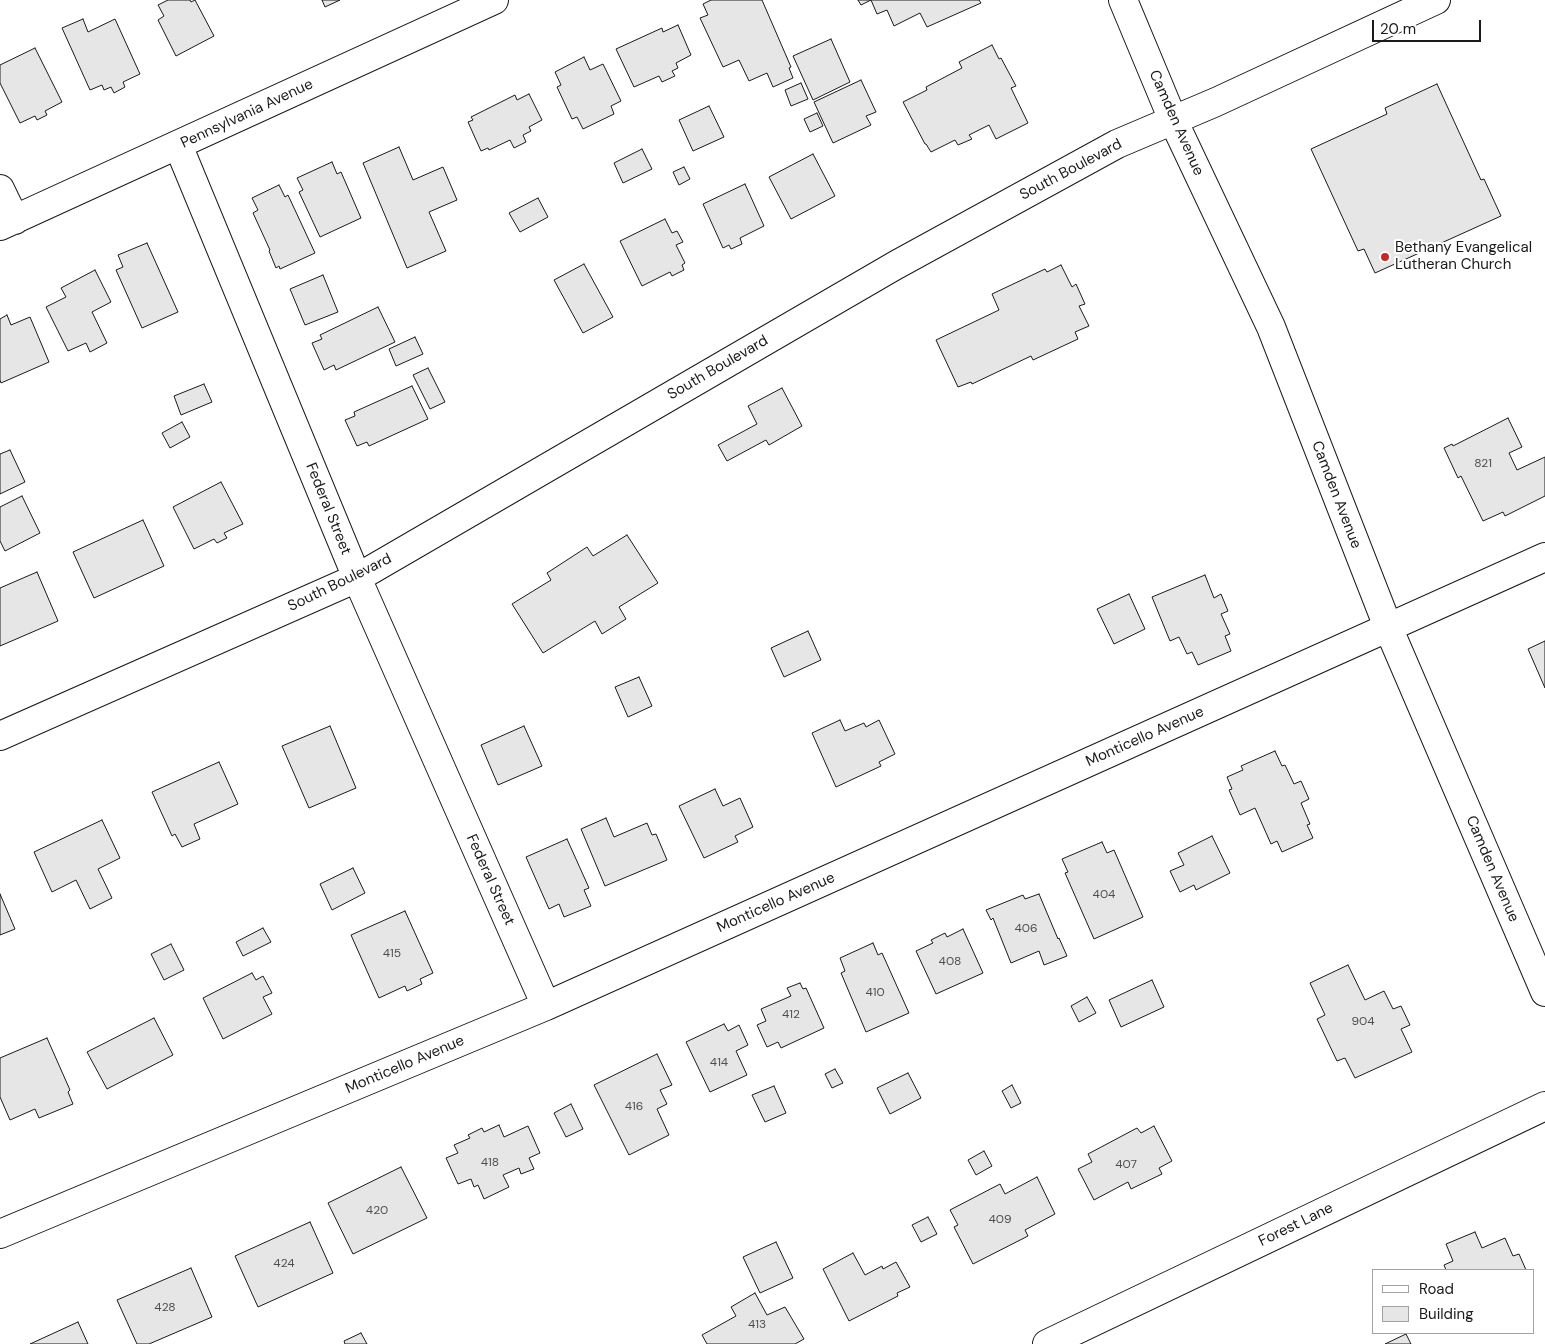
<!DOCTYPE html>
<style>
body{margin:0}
#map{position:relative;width:1545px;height:1344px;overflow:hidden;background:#fff;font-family:"DM Sans",sans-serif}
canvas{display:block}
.legend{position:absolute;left:1372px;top:1269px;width:162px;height:65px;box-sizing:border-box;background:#fff;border:1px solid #a3a3a3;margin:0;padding:6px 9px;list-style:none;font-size:15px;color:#1a1a1a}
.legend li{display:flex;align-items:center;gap:10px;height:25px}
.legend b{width:25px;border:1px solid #a3a3a3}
.scale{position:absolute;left:1372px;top:20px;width:109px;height:22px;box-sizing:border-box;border:2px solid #1a1a1a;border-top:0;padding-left:6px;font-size:15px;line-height:18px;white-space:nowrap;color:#1a1a1a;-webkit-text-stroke:4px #fff;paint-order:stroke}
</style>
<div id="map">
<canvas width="1545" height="1344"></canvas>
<ul class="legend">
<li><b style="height:6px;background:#fff"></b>Road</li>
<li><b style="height:14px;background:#e6e6e6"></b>Building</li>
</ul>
<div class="scale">20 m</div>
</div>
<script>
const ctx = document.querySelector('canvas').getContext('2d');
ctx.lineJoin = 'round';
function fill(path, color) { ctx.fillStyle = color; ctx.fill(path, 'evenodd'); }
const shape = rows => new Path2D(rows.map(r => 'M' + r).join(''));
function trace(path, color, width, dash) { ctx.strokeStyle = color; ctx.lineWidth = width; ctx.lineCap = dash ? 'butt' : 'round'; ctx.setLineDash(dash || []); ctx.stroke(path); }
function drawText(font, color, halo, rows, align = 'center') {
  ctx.font = font + ' "DM Sans",sans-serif'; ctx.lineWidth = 4; ctx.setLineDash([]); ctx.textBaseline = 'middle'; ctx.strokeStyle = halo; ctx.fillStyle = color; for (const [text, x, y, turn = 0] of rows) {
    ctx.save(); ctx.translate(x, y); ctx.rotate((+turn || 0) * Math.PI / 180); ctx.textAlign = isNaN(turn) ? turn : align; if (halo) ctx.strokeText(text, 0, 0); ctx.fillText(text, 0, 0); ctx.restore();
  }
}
const building = shape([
 [168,0,190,0,191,2,195,0,214,36,176,56,158,20,164,16,158,5,168,0],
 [322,0,340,0,325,7,322,0],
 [711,0,762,0,791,67,789,68,793,78,773,87,767,73,749,81,739,60,723,67,700,18,708,15,703,4,711,0],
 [858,0,979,0,981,3,927,27,920,13,894,26,887,10,877,14,871,0,861,5,858,0],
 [83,19,88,32,115,19,140,74,123,82,125,87,114,93,111,87,104,90,102,85,90,90,62,28,83,19],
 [678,25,691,55,676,63,678,68,672,71,675,76,662,82,659,76,634,87,616,49,662,28,663,32,678,25],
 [831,39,850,82,813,100,793,56,831,39],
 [992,45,999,59,1001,58,1016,86,1011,88,1028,123,996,139,989,125,969,135,972,139,958,145,955,140,931,152,926,144,925,144,903,102,927,90,926,87,962,68,959,62,992,45],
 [35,48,62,102,45,111,47,115,37,120,35,116,20,123,0,83,0,65,35,48],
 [584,57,590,70,603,64,621,101,611,106,614,114,583,129,577,117,572,119,557,87,561,85,555,72,584,57],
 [861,80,876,112,866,116,871,125,833,143,814,102,861,80],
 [801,83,808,99,791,106,785,90,801,83],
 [1437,84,1481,180,1484,179,1501,216,1375,273,1364,249,1358,251,1311,149,1387,114,1385,108,1437,84],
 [529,94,542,120,529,127,531,131,523,135,526,142,514,148,510,140,489,150,488,148,481,151,468,122,473,120,471,117,515,95,517,100,529,94],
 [709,106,724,137,693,151,679,120,709,106],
 [817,113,823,126,810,132,804,119,817,113],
 [399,147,413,180,443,167,457,200,429,212,446,251,407,268,363,163,399,147],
 [642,149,652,169,623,183,614,163,642,149],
 [813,154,835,196,791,219,769,177,813,154],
 [332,162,337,174,341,172,361,218,320,237,299,192,303,190,297,178,332,162],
 [684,167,690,179,679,185,673,172,684,167],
 [745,184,764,226,740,238,742,244,731,249,729,245,723,248,703,204,745,184],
 [279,185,285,197,288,195,315,253,280,269,279,266,276,268,269,251,270,250,253,213,258,210,252,198,279,185],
 [538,198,548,217,520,232,509,213,538,198],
 [665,219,672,233,677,231,683,242,676,245,685,263,682,265,684,270,672,276,670,272,642,286,620,241,665,219],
 [147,243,178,312,142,328,116,270,123,267,118,255,147,243],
 [584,264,613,317,583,333,554,280,584,264],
 [1061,265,1072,287,1076,284,1085,304,1079,306,1089,326,1075,332,1078,339,1033,360,1031,356,972,384,971,382,958,387,936,340,999,310,992,294,1045,269,1047,272,1061,265],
 [95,270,111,302,92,312,107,343,90,352,86,343,68,351,46,307,66,297,61,288,95,270],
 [323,275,338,312,305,325,290,289,323,275],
 [378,307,395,342,336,370,334,365,324,370,312,343,322,339,320,335,378,307],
 [7,315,11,325,30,317,49,362,1,383,0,380,0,319,7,315],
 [415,337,423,354,396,366,389,349,415,337],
 [428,368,445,402,430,409,413,375,428,368],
 [204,384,212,402,181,415,174,396,204,384],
 [412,386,428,419,369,446,367,442,357,446,345,420,355,416,354,412,412,386],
 [782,388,802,426,769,445,766,440,727,461,718,445,757,424,748,406,782,388],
 [1508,418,1522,447,1509,453,1517,470,1545,457,1545,496,1505,516,1503,512,1483,521,1461,476,1458,478,1444,448,1452,444,1453,446,1508,418],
 [182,422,190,437,170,448,162,433,182,422],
 [10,450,25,482,0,494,0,454,10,450],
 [221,482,243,524,224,533,227,538,217,543,214,539,194,549,173,507,221,482],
 [22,496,40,533,5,551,0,541,0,507,22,496],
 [143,520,164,566,94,598,73,552,143,520],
 [627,535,658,583,619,607,626,619,602,634,595,621,543,653,512,604,551,580,547,573,587,547,593,556,627,535],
 [37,572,58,621,0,646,0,588,37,572],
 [1205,575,1214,598,1221,594,1228,611,1221,614,1230,634,1225,636,1231,651,1198,665,1192,652,1187,654,1179,637,1170,641,1152,597,1205,575],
 [1129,594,1145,629,1114,644,1097,609,1129,594],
 [808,631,821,660,784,677,771,648,808,631],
 [1545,641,1545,688,1528,649,1545,641],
 [639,677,652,706,628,717,615,687,639,677],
 [840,720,845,731,864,723,866,727,879,720,895,754,879,762,881,766,836,787,812,733,840,720],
 [330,726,356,788,309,808,282,746,330,726],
 [524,726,542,766,498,785,481,745,524,726],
 [1275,751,1282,766,1285,765,1294,784,1301,781,1309,799,1301,803,1310,824,1307,825,1313,838,1282,852,1277,841,1271,844,1255,808,1240,815,1229,790,1232,789,1227,777,1243,770,1241,766,1275,751],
 [219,762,238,804,194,824,200,839,182,847,175,834,172,836,152,792,219,762],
 [715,789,723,806,740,798,753,827,735,836,738,842,704,858,679,806,715,789],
 [606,818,614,837,647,823,652,835,656,834,667,860,605,886,581,829,606,818],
 [102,820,120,858,98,869,112,898,90,909,76,880,52,892,34,852,102,820],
 [1212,836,1230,873,1196,890,1194,885,1180,892,1170,871,1184,865,1178,853,1212,836],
 [567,839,589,888,584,890,591,906,564,917,559,904,549,909,526,857,567,839],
 [1102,842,1107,853,1114,850,1143,917,1094,939,1065,873,1068,872,1062,859,1102,842],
 [353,868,365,893,332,910,320,884,353,868],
 [0,894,15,929,0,935,0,894],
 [1039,894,1058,939,1059,938,1067,956,1044,965,1039,951,1011,963,993,918,991,920,986,910,1023,895,1025,899,1039,894],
 [405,911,433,973,420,979,422,984,407,991,405,986,379,998,351,935,405,911],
 [263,928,271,942,243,956,236,942,263,928],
 [963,929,983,973,936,994,916,951,933,943,931,940,945,933,947,937,963,929],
 [873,943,878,955,882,953,909,1013,866,1032,841,973,845,971,840,958,873,943],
 [171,944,184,970,164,980,151,954,171,944],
 [1348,965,1365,1000,1384,991,1393,1009,1401,1006,1410,1025,1401,1029,1412,1052,1355,1078,1345,1058,1337,1061,1317,1019,1325,1015,1310,983,1348,965],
 [252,973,256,980,263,976,272,993,263,997,272,1014,223,1039,203,998,252,973],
 [1152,980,1164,1007,1121,1027,1109,1000,1152,980],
 [800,983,803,989,806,988,824,1028,781,1048,778,1042,767,1047,757,1025,766,1021,761,1009,791,996,787,988,800,983],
 [1087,997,1096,1013,1079,1022,1071,1006,1087,997],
 [154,1018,173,1055,107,1089,87,1052,154,1018],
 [724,1024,728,1031,739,1025,748,1045,736,1051,747,1075,710,1092,686,1042,724,1024],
 [47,1038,70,1090,68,1092,73,1104,39,1118,35,1109,10,1120,0,1097,0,1058,47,1038],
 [657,1054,672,1085,660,1090,667,1104,657,1109,669,1135,629,1155,594,1085,657,1054],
 [835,1069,843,1083,832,1088,825,1074,835,1069],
 [908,1073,921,1098,890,1114,877,1088,908,1073],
 [1012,1085,1021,1103,1011,1108,1002,1091,1012,1085],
 [774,1086,786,1113,765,1122,752,1095,774,1086],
 [571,1104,583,1129,566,1137,554,1113,571,1104],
 [499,1125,504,1137,528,1126,540,1153,529,1158,534,1169,521,1174,519,1168,503,1175,509,1187,484,1199,478,1185,474,1187,471,1179,458,1184,446,1158,458,1153,454,1145,470,1138,468,1135,482,1128,484,1132,499,1125],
 [1154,1126,1172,1161,1159,1168,1162,1174,1131,1189,1128,1182,1094,1200,1078,1169,1092,1162,1088,1154,1137,1128,1141,1133,1154,1126],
 [984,1151,992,1166,976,1175,968,1160,984,1151],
 [401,1167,427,1218,353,1254,328,1203,401,1167],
 [1037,1177,1055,1214,1025,1230,1028,1236,973,1264,954,1227,958,1225,950,1210,1000,1184,1005,1194,1037,1177],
 [928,1217,937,1234,921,1242,912,1225,928,1217],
 [310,1222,333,1273,258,1307,235,1256,310,1222],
 [1475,1232,1482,1248,1505,1238,1513,1256,1519,1254,1526,1270,1446,1270,1444,1265,1453,1261,1446,1244,1475,1232],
 [776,1242,793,1278,760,1293,743,1257,776,1242],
 [853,1253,865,1275,882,1266,883,1269,896,1262,910,1287,897,1293,898,1296,849,1321,823,1269,853,1253],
 [191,1268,212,1317,149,1344,137,1344,117,1300,191,1268],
 [755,1293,767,1315,785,1307,804,1339,795,1344,707,1344,702,1335,736,1316,731,1307,755,1293],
 [78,1322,88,1344,30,1344,78,1322],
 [361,1333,367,1344,345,1344,344,1341,361,1333],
 [1406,1334,1411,1344,1385,1344,1406,1334]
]);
const minor = shape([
 [178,145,357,578,546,1006],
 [0,189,15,220],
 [0,226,494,0],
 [0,736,357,578,896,265,1117,144,1216,102,1436,0],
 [0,1234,546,1006,1545,557],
 [1047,1344,1545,1106]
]);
const tertiary = shape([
 [1123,0,1173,120,1271,327,1388,627,1545,992]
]);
const markers = [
 [1385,257,5,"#c62828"]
];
const numberNames = [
 ["821",1483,464],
 ["404",1104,895],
 ["406",1026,929],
 ["415",392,954],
 ["408",950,962],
 ["410",875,993],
 ["412",791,1015],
 ["904",1363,1022],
 ["414",719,1063],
 ["416",634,1107],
 ["418",490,1163],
 ["407",1126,1165],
 ["420",377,1211],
 ["409",1000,1220],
 ["424",284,1264],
 ["428",165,1308],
 ["413",757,1325]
];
const streetNames = [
 ["Pennsylvania Avenue",247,114,-25],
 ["Camden Avenue",1176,123,66],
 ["South Boulevard",1071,170,-28],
 ["South Boulevard",718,368,-30],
 ["Camden Avenue",1336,495,69],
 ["Federal Street",328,509,68],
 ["South Boulevard",340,583,-26],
 ["Monticello Avenue",1145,737,-24],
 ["Camden Avenue",1492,869,67],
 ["Federal Street",490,880,66],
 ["Monticello Avenue",776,903,-24],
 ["Monticello Avenue",405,1065,-23],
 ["Forest Lane",1296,1225,-26]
];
const poiNames = [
 ["Bethany Evangelical",1395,248],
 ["Lutheran Church",1395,265]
];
fill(building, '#e6e6e6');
trace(building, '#1a1a1a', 1);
trace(minor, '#1a1a1a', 30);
trace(tertiary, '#1a1a1a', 30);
trace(minor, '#fff', 28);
trace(tertiary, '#fff', 28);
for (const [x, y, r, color] of markers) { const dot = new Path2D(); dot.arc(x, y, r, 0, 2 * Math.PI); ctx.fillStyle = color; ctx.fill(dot); trace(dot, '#fff', 2); }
drawText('12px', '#4d4d4d', null, numberNames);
drawText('15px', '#1a1a1a', '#fff', streetNames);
drawText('15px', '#1a1a1a', '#fff', poiNames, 'left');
</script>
